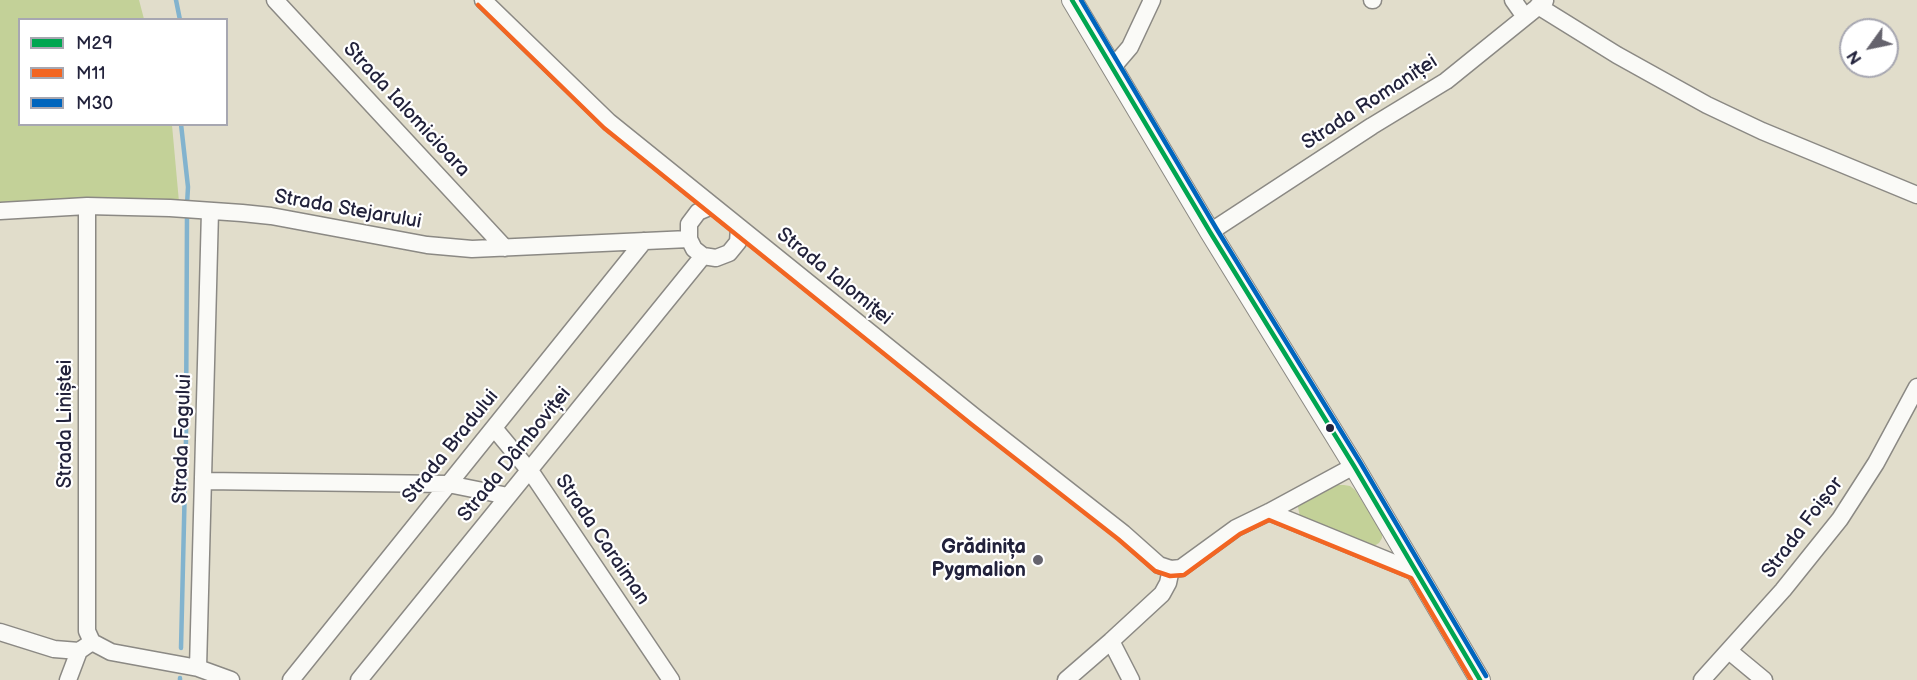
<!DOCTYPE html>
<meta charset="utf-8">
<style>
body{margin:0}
#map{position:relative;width:1917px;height:680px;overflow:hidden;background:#e1ddcb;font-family:"Balsamiq Sans",sans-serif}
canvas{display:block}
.legend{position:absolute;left:18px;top:18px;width:210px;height:108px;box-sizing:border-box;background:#fff;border:2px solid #a7a7b1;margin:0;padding:8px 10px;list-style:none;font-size:18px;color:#22223b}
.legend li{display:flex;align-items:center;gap:12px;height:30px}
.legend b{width:30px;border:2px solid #a7a7b1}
.north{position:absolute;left:1839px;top:18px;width:60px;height:60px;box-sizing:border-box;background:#fff;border:2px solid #a7a7b1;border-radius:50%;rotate:237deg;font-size:16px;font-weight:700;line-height:24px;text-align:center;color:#22223b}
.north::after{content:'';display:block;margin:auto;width:21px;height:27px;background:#65636d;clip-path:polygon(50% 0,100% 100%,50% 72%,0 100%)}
</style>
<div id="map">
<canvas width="1917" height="680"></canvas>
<ul class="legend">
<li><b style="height:8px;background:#00a651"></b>M29</li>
<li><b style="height:8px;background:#f26522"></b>M11</li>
<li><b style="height:8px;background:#0065bd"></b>M30</li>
</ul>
<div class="north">N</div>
</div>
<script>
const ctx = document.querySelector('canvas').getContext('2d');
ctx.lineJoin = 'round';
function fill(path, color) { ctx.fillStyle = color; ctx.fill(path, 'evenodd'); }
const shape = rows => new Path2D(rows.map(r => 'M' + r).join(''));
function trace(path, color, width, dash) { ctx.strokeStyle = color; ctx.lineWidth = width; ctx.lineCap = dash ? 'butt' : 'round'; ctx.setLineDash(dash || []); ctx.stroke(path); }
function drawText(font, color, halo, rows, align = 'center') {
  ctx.font = font + ' "Balsamiq Sans",sans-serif'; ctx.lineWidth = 4.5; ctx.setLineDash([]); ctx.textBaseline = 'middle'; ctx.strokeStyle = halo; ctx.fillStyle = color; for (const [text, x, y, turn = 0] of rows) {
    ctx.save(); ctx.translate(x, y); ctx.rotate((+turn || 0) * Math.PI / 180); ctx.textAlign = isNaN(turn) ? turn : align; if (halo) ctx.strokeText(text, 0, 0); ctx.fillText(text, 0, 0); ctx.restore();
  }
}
const green = shape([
 [0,0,139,0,144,19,20,20,20,124,172,125,179,202,0,206],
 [1331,485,1344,485,1350,486,1355,490,1382,532,1382,538,1379,543,1374,546,1366,545,1300,517,1298,507,1303,500]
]);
const stream = shape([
 [176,0,180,20],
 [181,124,188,187,187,205],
 [181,648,186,439,187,214],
 [180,680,180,678]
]);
const minor = shape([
 [275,0,505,248],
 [483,0,609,122,976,418,1123,533,1159,565,1171,569,1181,568,1236,528,1269,512,1354,466],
 [1372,0,1373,0],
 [1513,0,1525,17],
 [1538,6,1617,55,1707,105,1762,131,1917,195],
 [1112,68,1130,47,1152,0],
 [87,206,87,631,92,642],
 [712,206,698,212,689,224,689,239,694,249,703,256,716,258,729,253,738,242,739,228],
 [0,211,87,206,170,208,242,213,271,216,427,245,472,249,689,239],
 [1210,232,1372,126,1446,81,1545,1],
 [494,428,533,475,671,680],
 [203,481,448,484,508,496],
 [1269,512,1416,572],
 [0,632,54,649,79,651,92,642],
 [1111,641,1131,680],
 [92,642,111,652,198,668,231,680],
 [1729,651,1764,680],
 [198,668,210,211],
 [68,680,79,651],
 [291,680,644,241],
 [359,680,703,256],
 [1066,680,1111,641,1162,594,1168,583,1171,569],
 [1702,680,1783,590,1840,519,1876,463,1917,387]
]);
const tertiary = shape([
 [1072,0,1210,232,1354,466,1480,680]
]);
const bus1 = shape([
 [1072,0,1210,232,1354,466,1480,680]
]);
const bus2 = shape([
 [478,5,604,128,971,424,1118,539,1155,571,1170,576,1184,575,1240,534,1269,520,1411,578,1471,680]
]);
const bus3 = shape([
 [1081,0,1216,228,1360,462,1486,676]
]);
const markers = [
 [1330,428,5,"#22223b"],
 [1038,560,6,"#65636d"]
];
const streetNames = [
 ["Strada Romaniței",1370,103,-33],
 ["Strada Ialomicioara",406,110,47],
 ["Strada Stejarului",348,210,10],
 ["Strada Ialomiței",834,277,39],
 ["Strada Liniștei",66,424,-90],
 ["Strada Fagului",183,439,-88],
 ["Strada Bradului",451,447,-51],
 ["Strada Dâmboviței",515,455,-51],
 ["Strada Foișor",1803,528,-53],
 ["Strada Caraiman",602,540,56]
];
const poiNames = [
 ["Grădinița",1026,548],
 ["Pygmalion",1026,571]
];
fill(green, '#c3d198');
trace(stream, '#82b3ce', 4.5);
trace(minor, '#8b8984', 19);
trace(tertiary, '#8b8984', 22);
trace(minor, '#fafaf7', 16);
trace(tertiary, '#fafaf7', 20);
trace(bus1, '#00a651', 4.5);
trace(bus2, '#f26522', 4.5);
trace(bus3, '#0065bd', 4.5);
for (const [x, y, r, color] of markers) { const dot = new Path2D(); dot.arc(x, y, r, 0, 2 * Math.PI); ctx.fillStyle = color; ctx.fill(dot); trace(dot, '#fff', 2); }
drawText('20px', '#22223b', '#fff', streetNames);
drawText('bold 20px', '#22223b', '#fff', poiNames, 'right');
</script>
